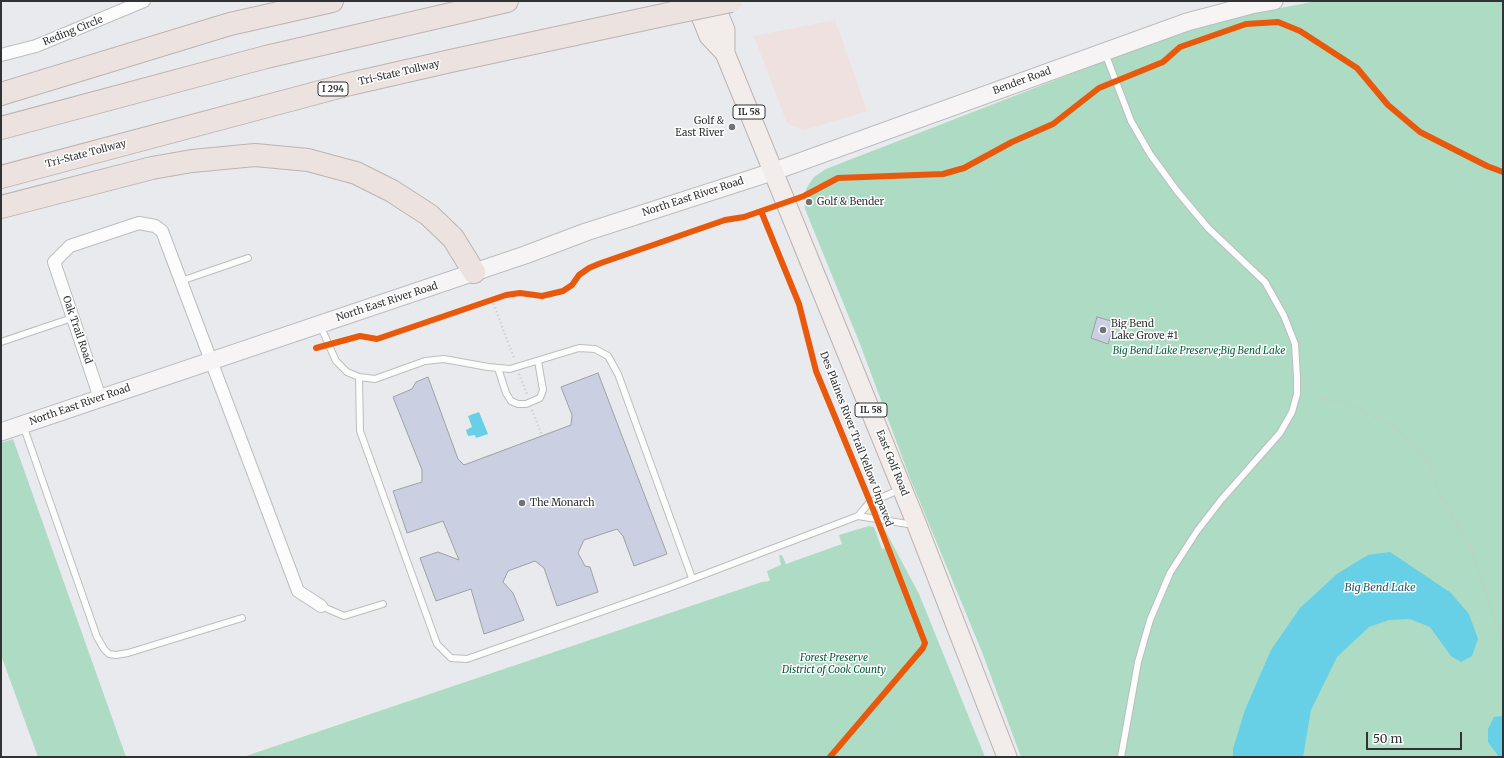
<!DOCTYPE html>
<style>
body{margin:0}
#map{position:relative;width:1504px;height:758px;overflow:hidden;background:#e8eaed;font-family:Merriweather,serif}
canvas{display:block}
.frame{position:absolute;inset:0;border:2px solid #313234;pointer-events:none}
.scale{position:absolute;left:1366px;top:732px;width:96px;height:18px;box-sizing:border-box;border:2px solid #313234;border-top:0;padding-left:5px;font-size:12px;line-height:14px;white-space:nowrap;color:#313234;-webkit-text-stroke:3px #fff;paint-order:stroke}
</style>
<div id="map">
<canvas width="1504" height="758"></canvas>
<div class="frame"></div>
<div class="scale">50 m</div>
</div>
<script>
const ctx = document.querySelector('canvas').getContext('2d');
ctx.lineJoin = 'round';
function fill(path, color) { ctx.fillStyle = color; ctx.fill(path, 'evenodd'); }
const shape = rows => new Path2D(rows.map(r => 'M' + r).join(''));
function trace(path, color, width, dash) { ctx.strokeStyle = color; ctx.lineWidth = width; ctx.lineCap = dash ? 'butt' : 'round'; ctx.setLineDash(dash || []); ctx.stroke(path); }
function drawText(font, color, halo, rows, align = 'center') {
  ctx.font = font + ' Merriweather,serif'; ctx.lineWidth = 3; ctx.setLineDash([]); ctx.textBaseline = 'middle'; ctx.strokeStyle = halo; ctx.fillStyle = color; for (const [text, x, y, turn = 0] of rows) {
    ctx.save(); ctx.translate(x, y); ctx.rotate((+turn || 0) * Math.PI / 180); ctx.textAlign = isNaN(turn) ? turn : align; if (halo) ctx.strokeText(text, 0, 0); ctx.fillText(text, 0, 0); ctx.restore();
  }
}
const commercial = shape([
 [835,20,867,111,804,130,787,123,754,36]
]);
const green = shape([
 [1317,1,1503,1,1503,757,1021,757,982,652,910,478,860,344,805,209,804,196,807,187,814,177,826,169,1156,41,1208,24,1254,13],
 [13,439,126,757,38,757,1,655,1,443],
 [869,526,874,527,882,549,891,547,884,530,886,532,919,594,985,757,243,757,762,582,770,581,767,571,781,565,779,555,782,555,786,564,842,544,839,535]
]);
const water = shape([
 [479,412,488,434,476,438,475,435,468,436,466,430,472,427,468,416],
 [1390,552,1451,593,1469,614,1478,639,1472,656,1461,662,1451,656,1430,627,1410,619,1389,620,1369,627,1337,657,1311,710,1303,757,1233,757,1233,749,1245,710,1271,650,1300,608,1337,574,1368,555],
 [1503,716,1503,757,1499,757,1488,742,1488,729,1494,717]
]);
const building = shape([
 [1097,317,1115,322,1108,344,1091,338,1097,317],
 [598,373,667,554,634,566,623,536,617,529,584,540,578,553,585,566,590,567,598,592,557,606,544,568,535,561,508,571,503,582,513,593,524,620,484,634,471,589,436,601,420,558,438,552,459,560,443,521,407,533,393,491,422,482,422,470,393,397,412,389,416,382,428,377,458,459,464,465,571,425,572,415,561,387,598,373]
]);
const path = shape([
 [492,300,514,358],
 [519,374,527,394],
 [1318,398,1350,404,1381,420,1398,430,1429,463,1442,498,1471,547,1503,642],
 [532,410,542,436]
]);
const lane = shape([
 [1105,53,1131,121,1150,154,1177,191,1208,228,1265,282,1284,316,1295,344,1297,377,1297,394,1292,412,1280,433,1221,500,1197,531,1170,573,1150,620,1138,662,1121,757],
 [181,281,248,258],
 [320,325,336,361,347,372,359,377,375,379,425,361,444,359,488,367,510,369,579,348,595,349,608,356,618,374,692,578],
 [1,342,72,318],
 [498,368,506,393,511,401,518,404,526,404,540,398,543,390,538,361],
 [359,377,360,431,437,644,451,658,467,659,666,589,858,516,869,503,901,489],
 [23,425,97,637,104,649,109,654,116,655,128,653,242,618],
 [858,516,914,525],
 [321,606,344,616,383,604]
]);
const street = shape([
 [1,55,36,46,144,1],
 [100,398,54,262,70,246,139,223,155,226,162,231,298,591,321,606]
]);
const secondary = shape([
 [1,432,525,255,586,232,772,172,1187,22,1251,5,1274,1]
]);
const primary = shape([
 [695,1,709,36,725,53],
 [713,1,725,30,725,53,917,525,1007,757]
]);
const highway = shape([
 [1,94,230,24,332,1],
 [1,128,266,57,507,1],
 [1,177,350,84,455,60,668,14],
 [1,207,152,168,192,161,255,155,308,160,356,173,392,191,429,215,453,238,474,272]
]);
const highwayBridge = shape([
 [668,14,731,1]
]);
const cycleway = shape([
 [761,211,799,304,816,371,873,509,925,643,923,648,830,757],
 [316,348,360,336,377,339,506,295,520,293,542,296,563,291,572,285,579,275,589,268,601,263,725,220,744,217,804,196,838,178,943,174,964,168,1012,142,1053,124,1099,88,1163,62,1180,47,1246,24,1278,22,1300,31,1357,68,1388,105,1420,132,1487,166,1503,172]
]);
const markers = [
 [732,127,4,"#717275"],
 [809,202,4,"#717275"],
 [1103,330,4,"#717275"],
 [522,503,4,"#717275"]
];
const shields = [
 [333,89,30],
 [749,112,32],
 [871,410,32]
];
const shieldNames = [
 ["I 294",333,89],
 ["IL 58",749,112],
 ["IL 58",871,410]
];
const streetNames = [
 ["Reding Circle",73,31,-22],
 ["Tri-State Tollway",399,73,-13],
 ["Bender Road",1022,81,-20],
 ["Tri-State Tollway",86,154,-15],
 ["North East River Road",693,197,-18],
 ["North East River Road",387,302,-18],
 ["Oak Trail Road",77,330,71],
 ["North East River Road",80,405,-19],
 ["Des Plaines River Trail Yellow Unpaved",856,439,69],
 ["East Golf Road",892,463,68]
];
const poiNames = [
 ["Golf &",724,121,"right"],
 ["East River",724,133,"right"],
 ["Golf & Bender",817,202],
 ["Big Bend",1111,324],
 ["Lake Grove #1",1111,336],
 ["The Monarch",530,503]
];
const parkNames = [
 ["Big Bend Lake Preserve;Big Bend Lake",1199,351],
 ["Forest Preserve",834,658],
 ["District of Cook County",834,670]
];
const waterNames = [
 ["Big Bend Lake",1380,588]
];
fill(commercial, '#eee1df');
fill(green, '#addbc4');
fill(water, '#67cfe6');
fill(building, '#cad0e1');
trace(building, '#9ea0a2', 1);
trace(lane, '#bbbdbf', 8);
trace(street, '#bbbdbf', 14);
trace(secondary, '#bbbdbf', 19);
trace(primary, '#bdb3b1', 21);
trace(highway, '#bdb3b1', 24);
trace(path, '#c8c8c9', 2.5, [1, 3]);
trace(lane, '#fcfcfc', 6);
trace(street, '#fcfcfc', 12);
trace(secondary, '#f6f4f4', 17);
trace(primary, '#f2edea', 19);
trace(highway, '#ece2df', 22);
trace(highwayBridge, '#bdb3b1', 24, []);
trace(highwayBridge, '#ece2df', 22);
trace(cycleway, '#e8590c', 6);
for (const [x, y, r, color] of markers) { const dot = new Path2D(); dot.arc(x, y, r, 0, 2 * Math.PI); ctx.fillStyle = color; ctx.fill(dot); trace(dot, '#fff', 1.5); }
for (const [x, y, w] of shields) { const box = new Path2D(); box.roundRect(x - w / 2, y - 7, w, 14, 3); ctx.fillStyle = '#fff'; ctx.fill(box); trace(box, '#313234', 1); }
drawText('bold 9px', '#313234', null, shieldNames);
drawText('10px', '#313234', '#fff', streetNames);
drawText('10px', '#313234', '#fff', poiNames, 'left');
drawText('italic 10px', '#055b39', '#fff', parkNames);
drawText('italic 11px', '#1f5865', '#fff', waterNames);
</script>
